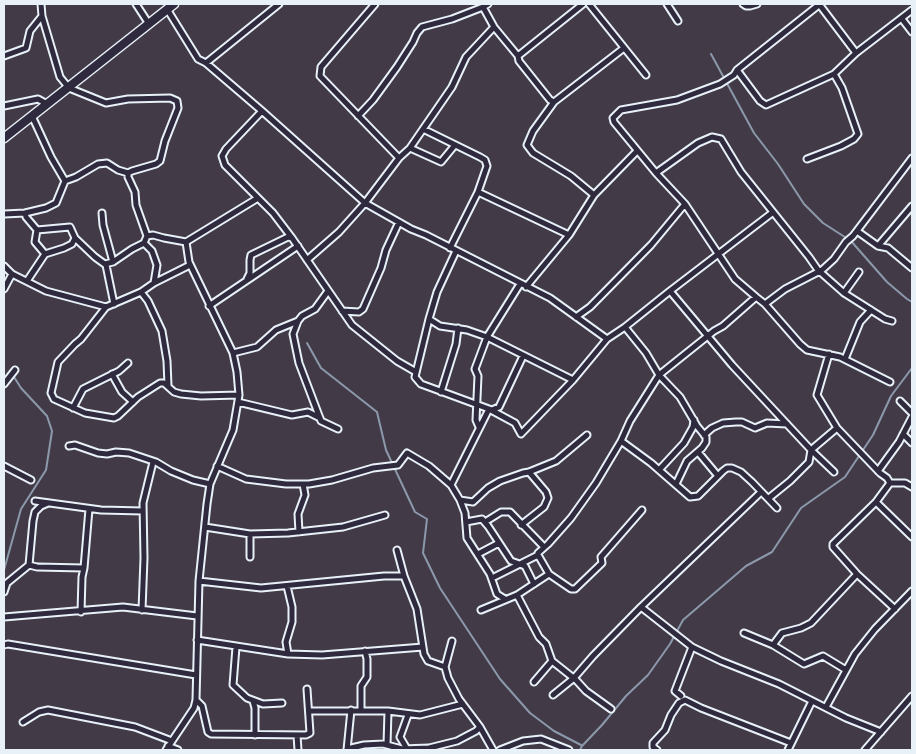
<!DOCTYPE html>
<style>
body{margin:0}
#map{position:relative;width:916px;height:754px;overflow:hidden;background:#423b47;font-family:Sriracha,sans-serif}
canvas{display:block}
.frame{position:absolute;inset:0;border:5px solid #e8f1f8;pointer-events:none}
</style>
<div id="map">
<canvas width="916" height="754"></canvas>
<div class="frame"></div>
</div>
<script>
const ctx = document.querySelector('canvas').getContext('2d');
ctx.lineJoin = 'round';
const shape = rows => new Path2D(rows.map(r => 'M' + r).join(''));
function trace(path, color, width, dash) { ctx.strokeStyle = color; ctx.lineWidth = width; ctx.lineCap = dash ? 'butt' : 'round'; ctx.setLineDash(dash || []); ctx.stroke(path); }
const stream = shape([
 [711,54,754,133,778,164,804,204,823,223,851,241,887,282,907,299,912,302],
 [307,343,321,368,377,412,386,450,415,512,427,519,423,553,440,588,500,679,530,713,554,731,581,745],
 [4,570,21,509,46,470,52,431,47,416,21,388,14,377],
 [580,750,582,746,602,725,626,696,648,675,670,644,683,620,746,566,772,552,801,508,845,477,873,435,891,396,912,368]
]);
const street = shape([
 [41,4,42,16,60,77,69,88,106,103,128,99,170,98,177,101,178,108,165,141,160,161,156,164,132,171,128,173,118,170,107,163,98,164,76,177,65,181],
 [136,4,149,24],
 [375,4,321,67,320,76,399,158],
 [589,4,646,75],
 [667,4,678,21],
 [743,4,746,6,750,6,757,4],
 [819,4,856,53],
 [483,7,494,27,518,56,519,61,550,100,554,102],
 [167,9,198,59,206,63,262,111,365,203,411,229,426,235,550,298,607,339,625,327,670,291,732,365,811,450,837,428,880,473,887,478,890,483,876,502,912,537],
 [902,19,912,32],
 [4,56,26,48,30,31,42,16],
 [518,56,583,4],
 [206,63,279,4],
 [737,70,760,101,766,105,834,74,856,53,912,10],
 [4,106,38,99,47,104],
 [358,116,373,100,397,67,413,42,417,33,422,27,452,19,483,7,488,4],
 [423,129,480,157,485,160,487,166,478,192,450,248],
 [410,148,441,162,455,145],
 [807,159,841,146,854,139,858,134,842,88,834,74],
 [656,173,698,143,712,137,721,139,741,172,809,257,818,270,844,293,885,319,892,321],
 [478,192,569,235],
 [594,195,571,176,533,153,527,145,533,131,554,102,624,48],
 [258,198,273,213,292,238,352,325,397,361,416,372],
 [25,213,26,217,37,230,35,242,45,254],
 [102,213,103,225,113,262],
 [4,214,25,213,46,208,56,203,65,181,51,157,32,116],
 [37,230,70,227,75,238,95,257,106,265,114,304],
 [857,231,878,246,888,248,912,268],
 [147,236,153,235,164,238,186,242],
 [144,243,152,251,157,265,154,283],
 [878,246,912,206],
 [456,251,437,292,429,319,415,377,421,384,489,409,515,423,521,434,573,380,607,339],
 [307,260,339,232,365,203,399,158,410,148,452,87,466,57,494,27],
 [105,264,113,262,132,249,144,243,147,236,136,205,135,192,128,177,128,173],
 [4,266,12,274,46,291,106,307,141,292,154,283,190,265],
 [247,279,250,273,250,260,251,255,288,237,292,238],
 [27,281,45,254,64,248,72,244,75,238],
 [526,287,569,235,594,195,637,151],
 [4,289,12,274],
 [670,291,772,213],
 [141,292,148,301,162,331,167,361,168,386],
 [844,293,859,272],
 [756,297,735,279,685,204,656,173,614,122,613,118,621,110,677,100,720,84,734,75,737,70,820,4],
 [765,304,785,289,822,270,834,259,846,242,853,236,912,158],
 [209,306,298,246],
 [106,307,81,339,75,344,58,362,51,393,54,399,85,413,114,418,118,416,138,397,160,383,164,383,174,392,181,394,201,396,239,395],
 [342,311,359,312,363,309,381,268,386,250,399,222],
 [576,317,590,307,651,245,685,204],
 [429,319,440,326,467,330,487,337,573,380],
 [298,321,293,334,299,363,321,421,338,429],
 [625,327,646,353,659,375,680,397,697,426,706,437,706,442,702,448,687,461,676,484],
 [233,353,257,347,276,330,298,321,302,316,315,309,328,291],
 [829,354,817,395,837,428],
 [845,359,860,322,871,310],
 [112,374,122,392,133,402],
 [4,384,15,370],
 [441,392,456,344,458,328],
 [900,401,912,413],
 [238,402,292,415,308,412,320,418],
 [73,408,83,389,119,371,128,363],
 [492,410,499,407,523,356],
 [479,427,476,420,478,376,475,369,487,337,520,284],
 [903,434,912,443],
 [704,435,712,428,723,423,736,422,742,422,755,428,767,423,787,424],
 [621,441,651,463,690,497,698,496,723,471,727,468,732,468,741,472,752,482,777,508],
 [69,446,75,445,98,453,107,454,116,452,129,453,156,462,171,471,193,480,210,484],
 [811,450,834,472],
 [698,452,718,476],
 [4,466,31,480],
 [217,466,246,479,286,484,309,484,332,480,373,468,398,465,407,453,429,466,451,485,460,500,465,513,467,538,490,574,497,594,505,599],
 [659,470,684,443,693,427,694,420],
 [878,471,899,442,912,417],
 [890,483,905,483,912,487],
 [451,485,489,409],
 [769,498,790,481,809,462,811,450],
 [460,500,473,502,488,488,500,481,523,473,529,472,556,461,587,435],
 [35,501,101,510,143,511],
 [876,502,833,544,833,547,857,574,895,609],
 [466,522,482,519,488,526,511,561,525,566,534,584],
 [485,522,501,512,510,512,544,547],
 [521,525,544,507,548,498,546,492,529,472],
 [205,527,250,534,288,533,343,527,385,515],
 [299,532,298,514,305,495,303,484],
 [397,550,404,576,417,609,424,654,428,661,445,667,448,678,459,699,480,727,493,750],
 [478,554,499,543],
 [538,555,549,574,571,589,575,589,602,563,601,557,642,510],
 [250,557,250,534],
 [29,565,37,567,84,568],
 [492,578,538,555,538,553,548,544,571,518,596,483,621,441,630,421,659,375,714,331,723,326,756,297,765,304,800,344,807,350,840,357,890,382],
 [199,581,261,588,384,576,404,576],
 [287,586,292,607,292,622,286,642,288,654],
 [4,592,7,583,29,565,33,521,35,512,41,506,48,503],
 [517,595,539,637,546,644,552,661,576,680,586,691,611,709],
 [641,607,692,647,721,661,779,684,846,718,881,732],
 [142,610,144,558,143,503,153,462],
 [481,610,517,595,549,574],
 [81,612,82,577,84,568,89,509],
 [4,617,123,607,197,616],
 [744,633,773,645,804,664,823,656,846,670],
 [197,640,288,654,322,655,423,647],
 [4,645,8,644,196,675],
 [773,645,782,633,801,628,811,623,857,574],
 [236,647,233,685,247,698,263,704,282,703],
 [445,667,452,641],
 [534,682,552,661],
 [553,695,574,678,593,656,641,607,761,492],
 [681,696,675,691,692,647],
 [196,700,202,706,208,732,211,734,306,735,310,733,307,689],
 [253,701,255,708,255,735],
 [826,707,855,654,875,629,912,591],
 [309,711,388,711,420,715,463,704],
 [361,711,361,686,367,677,367,659,365,651],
 [23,722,39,712,48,710,135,727,172,741],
 [297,735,298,750],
 [387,745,388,711],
 [168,746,178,750],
 [347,749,364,745,383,744,402,749,429,748,457,741,476,731,480,727],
 [407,749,400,737,408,715],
 [166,750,194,708,196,700,199,581,207,504,210,484,233,430,239,395,237,372,233,353,189,262,186,242,258,198,225,165,222,156,226,149,262,111],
 [347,750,351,710],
 [500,750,523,741,541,739,569,750],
 [657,750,653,747,653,743,665,730,671,715,679,703,685,700,701,708,791,743],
 [788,750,812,701],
 [865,750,912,696]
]);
const secondary = shape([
 [4,138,174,4]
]);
trace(stream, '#8c99ab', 2);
trace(street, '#e8f1f8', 9);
trace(secondary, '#e8f1f8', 11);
trace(street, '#2f2a3d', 5);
trace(secondary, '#2f2a3d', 8);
</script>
